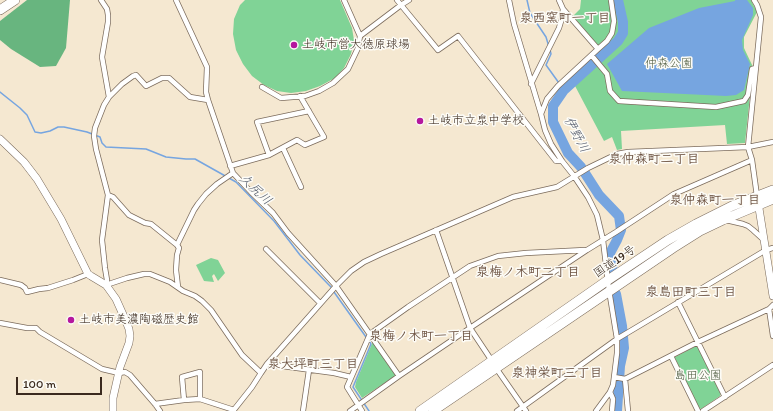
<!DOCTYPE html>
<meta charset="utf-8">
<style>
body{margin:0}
#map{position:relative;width:773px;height:411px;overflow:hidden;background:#f5e8d1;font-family:Itim,sans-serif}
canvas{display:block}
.scale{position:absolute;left:16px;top:377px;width:86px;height:18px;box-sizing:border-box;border:2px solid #3b2a1e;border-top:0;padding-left:5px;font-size:12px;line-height:14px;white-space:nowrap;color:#3b2a1e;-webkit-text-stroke:3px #fdfcf7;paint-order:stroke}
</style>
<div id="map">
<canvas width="773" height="411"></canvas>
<div class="scale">100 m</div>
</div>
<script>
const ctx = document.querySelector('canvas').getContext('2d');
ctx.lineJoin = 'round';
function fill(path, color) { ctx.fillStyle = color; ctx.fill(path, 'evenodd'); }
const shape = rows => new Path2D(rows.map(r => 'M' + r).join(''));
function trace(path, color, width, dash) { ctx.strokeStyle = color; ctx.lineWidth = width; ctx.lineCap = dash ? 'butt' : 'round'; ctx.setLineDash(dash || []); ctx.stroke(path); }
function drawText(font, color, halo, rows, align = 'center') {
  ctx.font = font + ' Itim,"Klee One",sans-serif'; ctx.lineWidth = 3; ctx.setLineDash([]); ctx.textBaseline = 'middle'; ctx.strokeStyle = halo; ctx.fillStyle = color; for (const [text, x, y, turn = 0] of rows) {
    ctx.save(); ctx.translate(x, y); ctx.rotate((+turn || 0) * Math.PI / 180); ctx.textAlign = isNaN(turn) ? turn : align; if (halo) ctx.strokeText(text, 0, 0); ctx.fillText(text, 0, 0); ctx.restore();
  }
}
const green = shape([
 [245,0,340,0,352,28,354,40,351,54,344,68,335,78,320,86,306,91,291,93,277,91,264,85,252,76,243,64,236,50,233,34,234,19,240,5],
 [581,0,751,0,757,12,744,37,744,48,753,67,745,143,727,144,725,125,621,131,622,149,617,150,612,137,604,141,574,84,605,55,573,16,580,9],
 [211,258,218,260,225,273,218,281,214,274,212,276,214,282,204,281,196,265],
 [373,341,395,373,395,376,362,398,355,387,356,382],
 [696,346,697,346,721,393,720,396,701,409,699,408,675,358,675,357]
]);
const forest = shape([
 [27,0,70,0,66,48,56,66,40,67,11,49,0,40,0,21]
]);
const water = shape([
 [735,0,747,0,753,8,753,15,742,40,743,50,750,64,744,90,736,95,726,96,622,91,607,64,649,28,699,8,735,1]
]);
const stream = shape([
 [527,0,530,13,546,37,549,47],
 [550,50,551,54,546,65,564,90],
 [0,92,20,108,27,115,35,132,41,133,50,131,58,127,64,127,87,132,100,137,102,143,106,147,146,149,166,157,186,159,195,159,236,182,274,221,300,255,328,284,332,288],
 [334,292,366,337],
 [369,411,353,387,371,344,369,340]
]);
const river = shape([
 [613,270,609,255,617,240,621,230,619,216,599,195,581,167,568,153,553,122,553,106,564,90,618,41,623,33,623,22,618,0],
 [616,294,622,326,624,348,620,366,617,411]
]);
const street = shape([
 [101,0,107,9,108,15,108,22,102,57,109,97],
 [176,0,207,67,206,92,208,100,233,173,251,192,273,213,288,233,336,286,399,376],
 [397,0,401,5,438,50,458,36,556,161,562,161],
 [509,0,514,24,541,114,545,130,551,144,562,161,574,176,588,197,597,215,603,240,609,290,617,339,617,353,613,385,610,392,596,411],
 [559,0,563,9,598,49],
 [754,0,757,5,761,17,748,147,752,160,757,196],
 [360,36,401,5,409,0],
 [592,56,607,74,610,91,619,101,716,107,744,101,748,95,752,69,756,68],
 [531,84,559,28,562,18,563,9],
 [262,87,281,98,305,96,319,91,333,83,348,69,358,48,360,36,344,0],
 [208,100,190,97,169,78,162,78,146,86,136,75,133,76,122,84,109,97,104,105,95,128,94,136,96,149,108,195,102,240,105,268,107,280,106,285,127,278,144,274,150,274,170,282,183,291,195,296,202,301,211,310,242,355,261,373,267,364,336,286,351,271,364,262,381,254,513,197,557,187,588,168,617,154,628,152,748,147,773,142],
 [541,114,547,99,558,86,598,49,607,41,612,33,614,21,611,0],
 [283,148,301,187],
 [269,155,257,122,309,111],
 [230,166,269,155,297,140,305,145,324,137,300,96],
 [108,195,113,197,129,215,145,223,151,224,177,245,194,210,198,204,206,194,217,184,233,173],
 [726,220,743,224,748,226,753,230,764,240],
 [436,230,470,328,492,361],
 [177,245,179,248,177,255,176,270,178,287],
 [266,249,320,303],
 [0,280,21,285,25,288,27,292,39,289,48,288,73,280,88,274],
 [678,302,725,397],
 [769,309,773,336],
 [0,323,27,328,36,328,40,332,102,369,119,373,125,372,130,375,155,404,160,411],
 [671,356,698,411],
 [267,364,334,373,351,377],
 [496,368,526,411],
 [614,377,625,379,698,342,769,309,773,305],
 [625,379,628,411],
 [610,392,613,399,612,411],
 [184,400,182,377,200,372,200,399],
 [155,404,184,400,200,399,234,410],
 [233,411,252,387,261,373],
 [303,411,309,370],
 [350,411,399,376,470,328,587,250,616,232,674,194,752,160],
 [362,411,347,387,370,334,408,307,470,266,498,256,526,253,585,250],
 [517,411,617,339,766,250,773,248],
 [703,411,773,365]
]);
const secondary = shape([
 [0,139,24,162,37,179,61,219,88,274,91,276,106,285,116,299,125,319,129,329,130,336,129,343,120,367,113,398,113,411],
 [758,202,773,296]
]);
const highway = shape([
 [0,10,15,0],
 [420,411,608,280,668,240,696,224,732,206,773,190],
 [433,411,673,248,700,231,723,220,773,199]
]);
const markers = [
 [294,45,4,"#b5179e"],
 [420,121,4,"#b5179e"],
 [71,320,4,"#b5179e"]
];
const poiNames = [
 ["土岐市営大徳原球場",302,45],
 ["土岐市立泉中学校",428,121],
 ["土岐市美濃陶磁歴史館",79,320]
];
const parkNames = [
 ["仲森公園",669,64],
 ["島田公園",698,376]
];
const streetNames = [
 ["国道19号",615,262,-34]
];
const neighbourhoodNames = [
 ["泉西窯町一丁目",565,19],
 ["泉仲森町二丁目",654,160],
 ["泉仲森町一丁目",715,201],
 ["泉梅ノ木町二丁目",528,273],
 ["泉島田町三丁目",691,293],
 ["泉梅ノ木町一丁目",421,337],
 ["泉大坪町三丁目",313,365],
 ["泉神栄町三丁目",557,374]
];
const waterNames = [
 ["伊野川",576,135,62],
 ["久尻川",255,190,43]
];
fill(green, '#80d396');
fill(forest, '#68b57f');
fill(water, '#76a5e0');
trace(stream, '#76a5e0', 1.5);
trace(river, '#76a5e0', 10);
trace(street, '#7c6c5d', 6);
trace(secondary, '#7c6c5d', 8);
trace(highway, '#7c6c5d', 10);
trace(street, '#fff', 4.5);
trace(secondary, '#fff', 7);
trace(highway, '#fff', 9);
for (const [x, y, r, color] of markers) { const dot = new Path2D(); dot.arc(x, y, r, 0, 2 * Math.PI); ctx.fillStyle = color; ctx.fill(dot); trace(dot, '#fdfcf7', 1.5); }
drawText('12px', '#3b2a1e', '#fdfcf7', poiNames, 'left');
drawText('12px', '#505d42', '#fdfcf7', parkNames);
drawText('12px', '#3b2a1e', '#fdfcf7', streetNames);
drawText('bold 13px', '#6c5241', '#fdfcf7', neighbourhoodNames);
drawText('italic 13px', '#535b6c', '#fdfcf7', waterNames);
</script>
